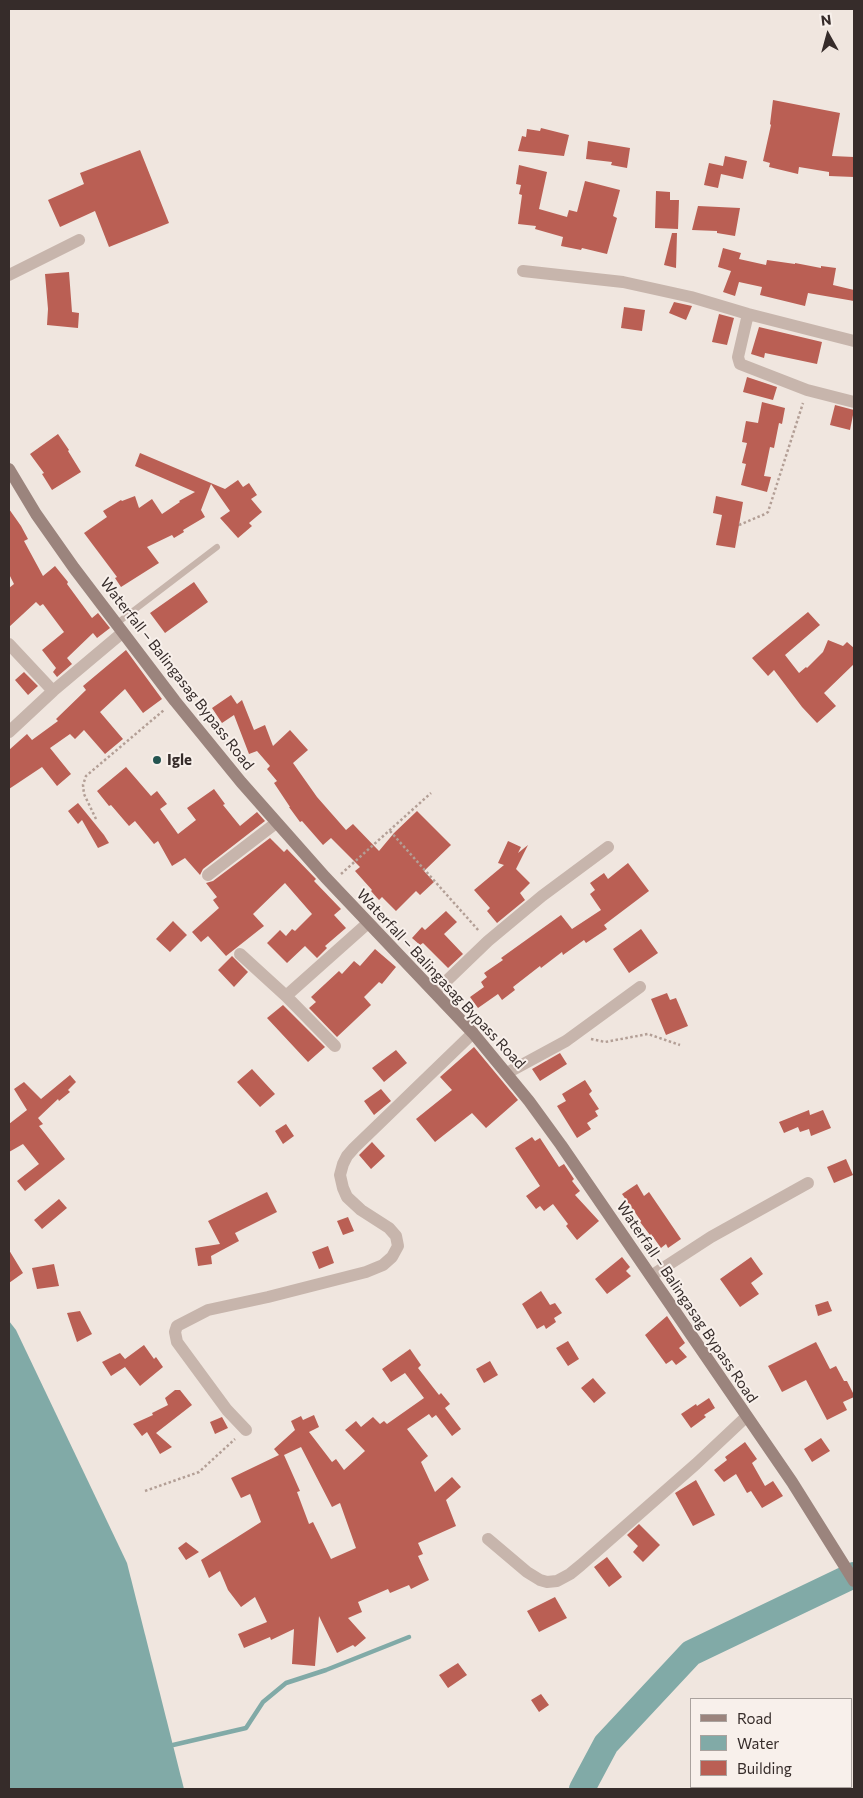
<!DOCTYPE html>
<meta charset="utf-8">
<style>
body{margin:0}
#map{position:relative;width:863px;height:1798px;overflow:hidden;background:#f0e6df;font-family:Commissioner,sans-serif}
canvas{display:block}
.frame{position:absolute;inset:0;border:10px solid #362c2a;pointer-events:none}
.legend{position:absolute;left:690px;top:1698px;width:162px;height:90px;box-sizing:border-box;background:#f8f0eb;border:1px solid #aaa29e;margin:0;padding:6px 9px;list-style:none;font-size:15px;color:#362c2a}
.legend li{display:flex;align-items:center;gap:10px;height:25px}
.legend b{width:25px;border:1px solid #aaa29e}
.north{position:absolute;left:803px;top:10px;width:50px;height:50px;-webkit-text-stroke:4px #f8f0eb;paint-order:stroke;rotate:353deg;font-size:14px;font-weight:700;line-height:20px;text-align:center;color:#362c2a}
.north::after{content:'';display:block;margin:auto;width:18px;height:22px;background:#362c2a;clip-path:polygon(50% 0,100% 100%,50% 72%,0 100%)}
</style>
<div id="map">
<canvas width="863" height="1798"></canvas>
<div class="frame"></div>
<ul class="legend">
<li><b style="height:6px;background:#9b847d"></b>Road</li>
<li><b style="height:14px;background:#81aaa7"></b>Water</li>
<li><b style="height:14px;background:#ba5f54"></b>Building</li>
</ul>
<div class="north">N</div>
</div>
<script>
const ctx = document.querySelector('canvas').getContext('2d');
ctx.lineJoin = 'round';
function fill(path, color) { ctx.fillStyle = color; ctx.fill(path, 'evenodd'); }
const shape = rows => new Path2D(rows.map(r => 'M' + r).join(''));
function trace(path, color, width, dash) { ctx.strokeStyle = color; ctx.lineWidth = width; ctx.lineCap = dash ? 'butt' : 'round'; ctx.setLineDash(dash || []); ctx.stroke(path); }
function drawText(font, color, halo, rows, align = 'center') {
  ctx.font = font + ' Commissioner,sans-serif'; ctx.lineWidth = 4; ctx.setLineDash([]); ctx.textBaseline = 'middle'; ctx.strokeStyle = halo; ctx.fillStyle = color; for (const [text, x, y, turn = 0] of rows) {
    ctx.save(); ctx.translate(x, y); ctx.rotate((+turn || 0) * Math.PI / 180); ctx.textAlign = isNaN(turn) ? turn : align; if (halo) ctx.strokeText(text, 0, 0); ctx.fillText(text, 0, 0); ctx.restore();
  }
}
const water = shape([
 [9,1321,16,1330,127,1563,184,1789,9,1789]
]);
const stream = shape([
 [173,1745,246,1728,263,1702,286,1683,326,1670,409,1637]
]);
const river = shape([
 [582,1789,606,1744,691,1653,854,1575]
]);
const building = shape([
 [773,100,840,113,832,156,854,157,854,177,829,176,829,172,799,167,798,174,769,167,770,163,763,161,771,125,770,124],
 [541,128,569,135,564,156,518,151,522,136,526,137,527,129,540,131],
 [588,141,630,148,627,168,611,165,612,162,586,159],
 [140,150,169,223,109,247,95,211,60,227,48,200,84,184,80,173],
 [725,156,747,161,743,179,721,174,718,188,704,185,709,163,723,166],
 [519,165,547,172,539,209,567,217,569,210,577,212,585,181,620,190,613,216,617,218,607,254,582,248,581,250,561,246,563,237,535,229,536,226,518,224,522,195,519,194,521,185,516,184],
 [656,191,670,192,670,200,679,200,678,229,655,228],
 [698,206,740,208,735,236,717,233,717,231,692,230],
 [672,233,677,233,676,268,664,265],
 [723,248,741,253,739,259,766,265,767,260,795,264,795,263,821,268,821,266,836,268,833,285,854,290,854,301,808,293,805,306,760,295,762,287,739,282,735,296,723,292,731,271,718,267],
 [69,272,72,312,79,313,78,328,47,325,48,309,45,274],
 [674,302,692,306,686,320,669,313],
 [624,307,645,310,642,331,621,328],
 [719,314,734,318,727,345,712,342],
 [759,327,822,342,817,364,765,353,764,358,751,354],
 [747,377,777,387,773,400,743,392],
 [762,402,785,408,782,424,779,423,774,448,770,447,764,476,771,477,767,492,741,485,746,464,742,463,747,443,742,442,746,421,758,423],
 [835,405,854,410,850,430,830,425],
 [58,434,69,450,68,451,81,472,52,490,42,474,44,473,30,454],
 [140,453,225,489,238,480,243,487,249,483,257,495,251,499,262,512,249,523,252,526,238,538,220,518,230,511,211,484,201,510,205,517,183,530,184,532,174,538,172,535,147,547,159,563,121,587,115,578,117,577,84,533,107,517,103,511,121,500,122,501,135,496,139,508,152,499,162,514,180,502,179,501,195,492,135,466],
 [716,496,743,502,735,548,716,545,722,515,713,513],
 [9,509,21,526,28,539,24,541,43,576,55,566,68,582,67,584,92,618,98,613,110,628,97,638,93,633,67,658,72,664,57,677,53,672,56,668,42,650,64,632,43,604,40,606,36,602,9,627,9,588,14,584,9,574],
 [194,582,208,602,165,633,150,613],
 [808,612,820,625,785,655,799,673,806,667,807,668,823,652,828,640,843,646,847,642,854,648,854,664,824,693,836,706,817,723,802,707,774,670,768,676,752,658],
 [126,650,162,699,143,713,125,689,100,712,123,739,105,754,84,730,75,739,70,734,50,748,71,774,57,786,42,767,9,789,9,750,27,734,32,740,58,721,56,719,86,690,83,686],
 [24,672,38,686,28,695,15,680],
 [231,695,237,704,242,700,254,730,265,725,273,746,290,730,308,750,293,763,317,797,346,830,353,824,379,851,394,833,417,811,451,845,424,871,434,882,420,895,416,891,396,911,382,897,379,900,371,891,372,890,355,871,360,867,331,838,323,845,302,821,300,822,289,807,290,807,274,783,277,781,267,769,270,766,257,751,249,754,234,715,222,723,212,708],
 [126,767,151,796,157,791,167,804,160,809,178,834,196,820,187,808,214,789,225,804,223,805,240,826,257,812,265,821,203,869,200,875,185,858,172,866,158,841,154,844,135,821,129,826,111,805,109,806,97,791],
 [78,803,104,835,109,843,98,848,82,820,78,824,68,811],
 [270,838,284,852,287,849,316,879,314,881,341,909,334,915,346,928,325,946,327,948,317,958,305,946,287,963,267,943,280,930,286,936,292,929,295,931,312,914,285,883,253,914,264,926,226,956,208,936,201,942,192,932,219,908,213,900,217,897,206,883,213,881],
 [508,841,521,847,518,853,528,845,516,869,530,883,520,893,525,900,497,923,487,911,490,908,474,890,504,865,498,863],
 [628,863,649,891,604,925,607,929,586,943,584,940,563,955,562,952,541,968,540,966,513,987,515,990,502,1000,498,994,478,1008,470,997,484,987,481,982,487,977,484,973,503,960,501,958,561,915,572,929,601,910,590,894,595,890,590,883,604,873,608,879],
 [446,911,457,922,444,934,463,954,448,968,423,943,420,945,412,938,422,927,425,930],
 [173,921,187,935,170,952,156,939],
 [641,929,658,953,629,973,613,949],
 [375,949,396,967,382,984,379,982,364,997,371,1005,337,1037,309,1008,316,1002,311,997,339,971,342,974,354,961,360,966],
 [232,956,248,972,234,987,218,970],
 [667,993,670,1000,676,998,688,1026,666,1035,651,999],
 [283,1005,325,1047,308,1062,267,1018],
 [474,1047,518,1100,486,1128,472,1113,435,1142,416,1119,452,1090,440,1077],
 [396,1050,407,1063,384,1082,372,1068],
 [560,1053,567,1064,540,1081,532,1069],
 [252,1069,275,1094,260,1107,237,1082],
 [70,1075,76,1082,68,1090,70,1092,59,1101,58,1099,38,1118,43,1124,39,1126,65,1159,25,1191,17,1181,39,1164,23,1144,9,1152,9,1124,27,1110,14,1089,24,1082,41,1099],
 [585,1080,592,1091,589,1094,599,1109,595,1111,598,1116,587,1123,591,1129,577,1138,557,1106,566,1101,562,1094],
 [381,1089,391,1101,374,1115,364,1101],
 [809,1110,810,1115,823,1110,831,1128,811,1136,809,1129,800,1132,798,1127,784,1133,779,1122],
 [286,1124,294,1136,283,1144,275,1131],
 [532,1137,535,1141,540,1138,559,1167,564,1164,574,1179,572,1181,580,1191,575,1195,599,1221,577,1240,566,1226,568,1224,553,1204,544,1211,540,1206,536,1209,526,1196,540,1186,515,1148],
 [372,1142,385,1156,371,1169,359,1155],
 [846,1159,853,1175,834,1183,827,1167],
 [637,1184,644,1196,649,1192,681,1239,668,1248,666,1244,661,1248,651,1234,650,1235,640,1222,641,1221,622,1194],
 [267,1192,277,1212,235,1233,239,1241,211,1256,212,1264,198,1266,195,1248,220,1244,208,1221],
 [59,1199,67,1208,42,1229,34,1220],
 [348,1217,354,1231,343,1235,337,1221],
 [328,1246,334,1263,319,1269,312,1252],
 [9,1250,23,1273,9,1283],
 [622,1257,630,1267,626,1271,631,1276,607,1294,595,1279],
 [751,1257,763,1274,751,1283,759,1294,740,1307,720,1279],
 [54,1264,59,1286,37,1289,32,1268],
 [541,1291,550,1305,555,1303,562,1313,554,1318,556,1322,546,1329,544,1325,537,1329,522,1304],
 [828,1301,832,1311,818,1316,815,1305],
 [80,1311,92,1334,77,1342,67,1313],
 [667,1316,685,1343,679,1348,687,1357,676,1365,672,1360,666,1364,645,1335],
 [568,1341,579,1359,568,1366,556,1348],
 [816,1342,830,1369,836,1366,844,1381,847,1381,854,1395,854,1397,843,1402,847,1410,827,1420,806,1380,782,1392,768,1366],
 [144,1345,154,1359,156,1357,163,1367,140,1386,125,1367,111,1376,102,1362,120,1353,125,1359],
 [410,1349,421,1365,418,1368,439,1395,441,1393,450,1404,445,1408,461,1429,452,1436,436,1415,432,1418,429,1414,407,1429,428,1456,421,1462,435,1492,452,1477,461,1487,446,1500,456,1526,418,1543,423,1554,418,1556,429,1580,411,1589,409,1585,390,1593,388,1589,358,1602,362,1612,348,1618,366,1638,355,1647,353,1645,337,1653,319,1616,315,1666,292,1664,294,1629,271,1640,270,1637,244,1648,238,1634,267,1622,255,1597,241,1607,228,1590,220,1571,209,1578,201,1560,261,1522,250,1494,241,1498,231,1478,279,1455,274,1449,295,1430,291,1421,301,1416,303,1420,314,1415,319,1427,309,1432,332,1462,336,1459,344,1470,365,1451,345,1430,356,1421,361,1427,373,1417,380,1424,384,1421,387,1424,424,1398,405,1373,391,1382,382,1369],
 [301,1447,332,1507,340,1503,356,1548,331,1559,313,1522,309,1524,297,1492,300,1491,284,1455],
 [490,1361,498,1375,484,1383,476,1369],
 [593,1378,606,1393,594,1403,581,1388],
 [175,1390,180,1390,192,1405,156,1433,172,1447,160,1454,147,1432,142,1436,133,1424,153,1415,152,1413,168,1405,165,1398],
 [709,1398,715,1408,704,1415,706,1417,691,1428,681,1414,696,1404,697,1406],
 [222,1417,228,1428,215,1434,210,1422],
 [821,1438,830,1451,812,1462,804,1449],
 [745,1442,757,1459,752,1463,765,1486,773,1481,783,1496,762,1508,751,1491,747,1493,736,1474,724,1482,714,1470,727,1460,725,1457],
 [696,1480,715,1515,693,1526,675,1493],
 [639,1524,660,1545,643,1562,633,1552,638,1546,627,1535],
 [186,1542,199,1552,186,1560,178,1548],
 [607,1557,622,1577,609,1587,594,1567],
 [555,1597,567,1618,539,1632,527,1611],
 [458,1663,467,1675,448,1688,439,1675],
 [541,1694,549,1705,539,1712,531,1700]
]);
const path = shape([
 [739,525,765,514,768,512,803,403],
 [96,819,84,794,83,785,86,776,164,710],
 [390,831,479,931],
 [341,874,431,793],
 [591,1039,605,1042,648,1034,680,1045],
 [145,1491,199,1472,235,1439]
]);
const lane = shape([
 [116,624,217,547]
]);
const street = shape([
 [523,271,623,282,691,297,748,314,854,341],
 [9,275,79,240],
 [748,314,738,357,740,364,807,390,854,402],
 [9,644,53,691],
 [9,732,53,691,122,633],
 [208,875,276,823],
 [240,954,286,996,335,1046],
 [435,992,488,941,542,896,608,847],
 [286,996,368,923],
 [507,1073,566,1041,640,987],
 [651,1276,711,1237,808,1183],
 [246,1430,227,1410,177,1342,175,1332,177,1326,208,1310,268,1297,366,1272,383,1265,392,1257,398,1246,396,1236,389,1228,361,1210,347,1197,343,1188,340,1175,343,1164,347,1156,354,1148,473,1033],
 [488,1539,527,1572,540,1580,547,1582,557,1581,570,1574,581,1565,696,1464,746,1417]
]);
const secondary = shape([
 [9,469,36,514,74,568,175,701,241,782,325,877,473,1033,529,1101,561,1145,792,1482,854,1581]
]);
const markers = [
 [157,760,5,"#245450"]
];
const streetNames = [
 ["Waterfall ‒ Balingasag Bypass Road",177,674,52],
 ["Waterfall ‒ Balingasag Bypass Road",441,979,47],
 ["Waterfall ‒ Balingasag Bypass Road",687,1302,56]
];
const poiNames = [
 ["Igle",167,760]
];
fill(water, '#81aaa7');
trace(stream, '#81aaa7', 4.5);
trace(river, '#81aaa7', 26);
fill(building, '#ba5f54');
trace(path, '#b39f96', 2.5, [2.5, 2.5]);
trace(lane, '#c7b5ac', 6);
trace(street, '#c7b5ac', 12);
trace(secondary, '#9b847d', 12);
for (const [x, y, r, color] of markers) { const dot = new Path2D(); dot.arc(x, y, r, 0, 2 * Math.PI); ctx.fillStyle = color; ctx.fill(dot); trace(dot, '#f8f0eb', 2); }
drawText('15px', '#362c2a', '#f8f0eb', streetNames);
drawText('bold 15px', '#362c2a', '#f8f0eb', poiNames, 'left');
</script>
